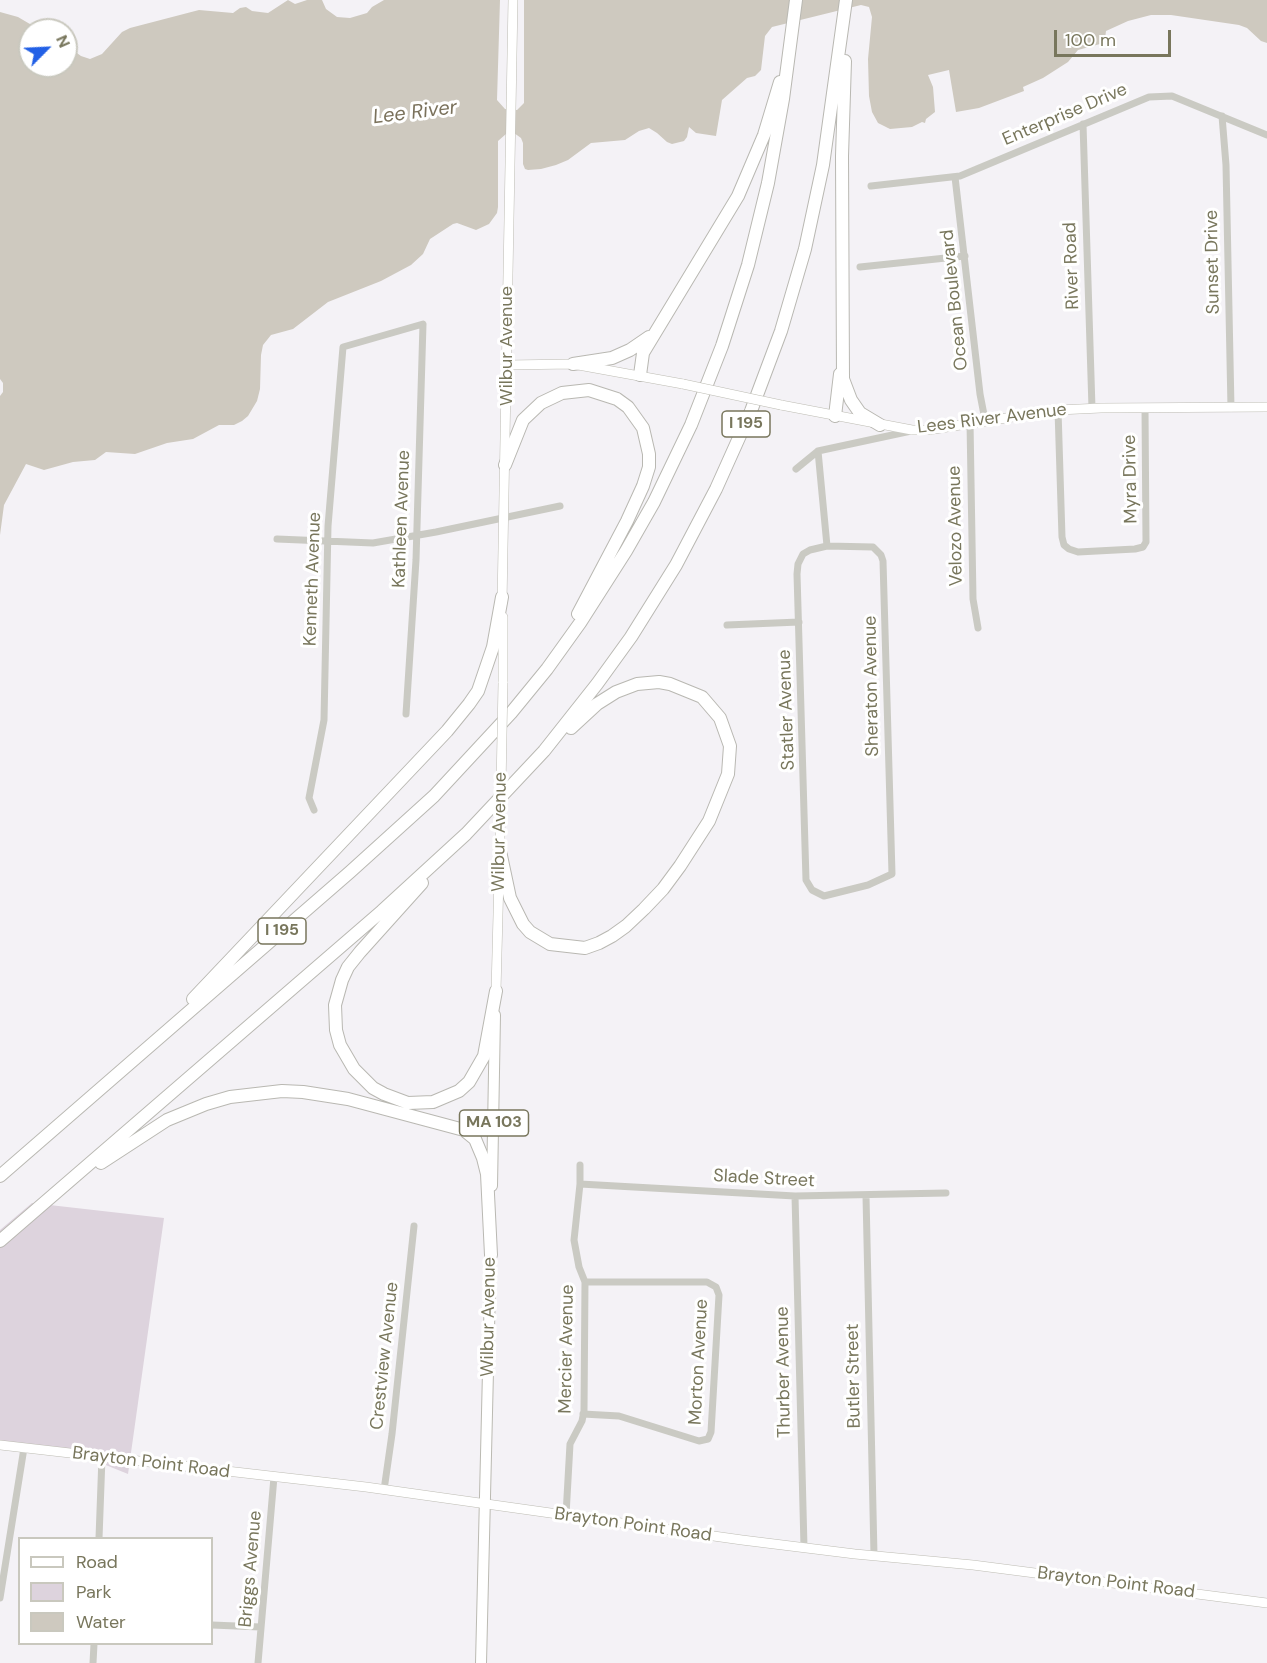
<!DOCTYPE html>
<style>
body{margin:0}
#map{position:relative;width:1267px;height:1663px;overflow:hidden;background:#f4f2f6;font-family:"DM Sans",sans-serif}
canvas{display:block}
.legend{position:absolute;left:18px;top:1537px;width:195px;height:108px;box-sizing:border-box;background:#fff;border:2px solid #c9c8be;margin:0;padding:8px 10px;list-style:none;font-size:18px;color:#78765c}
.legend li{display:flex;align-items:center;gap:12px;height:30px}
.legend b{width:30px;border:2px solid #c9c8be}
.north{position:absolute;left:18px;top:18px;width:60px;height:60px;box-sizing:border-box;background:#fff;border:2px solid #c9c8be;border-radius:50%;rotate:66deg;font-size:16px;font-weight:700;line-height:24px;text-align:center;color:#78765c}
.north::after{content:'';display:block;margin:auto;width:21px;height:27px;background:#2260e6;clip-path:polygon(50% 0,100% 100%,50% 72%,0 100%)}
.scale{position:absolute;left:1054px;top:30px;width:117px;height:27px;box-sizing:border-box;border:3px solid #78765c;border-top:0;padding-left:8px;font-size:18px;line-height:21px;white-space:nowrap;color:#78765c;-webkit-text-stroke:4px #fff;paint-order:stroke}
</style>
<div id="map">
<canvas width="1267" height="1663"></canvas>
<ul class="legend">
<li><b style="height:8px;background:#fff"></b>Road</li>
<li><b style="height:16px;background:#ddd3dd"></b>Park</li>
<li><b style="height:16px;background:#cec9bf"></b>Water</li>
</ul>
<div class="north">N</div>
<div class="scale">100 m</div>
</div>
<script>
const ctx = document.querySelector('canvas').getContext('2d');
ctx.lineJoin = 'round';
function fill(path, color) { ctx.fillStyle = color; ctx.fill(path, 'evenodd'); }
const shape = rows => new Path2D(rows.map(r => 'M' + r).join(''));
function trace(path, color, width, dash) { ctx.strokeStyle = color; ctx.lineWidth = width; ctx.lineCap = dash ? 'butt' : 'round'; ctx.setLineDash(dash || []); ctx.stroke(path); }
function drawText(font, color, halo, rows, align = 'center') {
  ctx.font = font + ' "DM Sans",sans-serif'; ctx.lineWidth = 6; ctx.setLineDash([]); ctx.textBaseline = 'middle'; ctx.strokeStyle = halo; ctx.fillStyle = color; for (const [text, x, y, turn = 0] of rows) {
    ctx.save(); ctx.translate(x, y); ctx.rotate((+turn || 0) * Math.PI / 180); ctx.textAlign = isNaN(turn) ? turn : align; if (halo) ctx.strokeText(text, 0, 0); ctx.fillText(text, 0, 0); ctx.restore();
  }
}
const green = shape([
 [32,1203,164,1218,128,1474,76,1453,0,1444,0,1230]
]);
const water = shape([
 [288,0,295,4,307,0,322,0,326,9,337,17,350,18,367,13,372,7,384,0,500,0,497,100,505,109,517,110,524,103,524,0,1267,0,1267,43,1261,41,1247,28,1239,25,1171,15,1151,15,1128,21,1106,31,1105,39,1100,44,1078,50,1068,62,1043,78,1023,87,1024,91,979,108,956,112,949,70,928,75,933,87,935,112,926,119,925,123,922,122,912,127,890,129,878,123,872,112,869,96,868,59,872,17,869,7,861,5,772,27,765,36,761,70,755,76,747,78,722,100,716,136,696,133,689,127,687,137,684,141,672,144,667,142,657,133,649,128,639,131,625,140,591,143,568,160,556,165,541,169,528,170,525,169,523,164,523,143,521,138,514,133,506,134,498,141,498,207,497,213,489,224,476,230,457,223,453,224,430,239,423,254,411,265,381,281,328,302,293,329,271,335,263,345,261,355,260,389,257,401,248,416,242,421,234,425,219,425,193,439,167,443,135,454,106,452,95,460,73,462,44,470,26,464,4,505,0,535,0,396,3,392,3,383,0,379,0,12,18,17,40,30,30,30,30,66,66,66,66,45,81,56,90,59,102,54,122,32,130,28,199,10,233,13,240,8,246,7,252,11,268,13]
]);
const street = shape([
 [1222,116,1226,165,1231,408],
 [1083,124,1092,408],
 [955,177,980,394,985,420],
 [871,186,960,176,1149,97,1172,96,1267,135],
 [860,267,965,256],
 [1058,410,1062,537,1064,545,1069,549,1078,552,1135,549,1143,547,1146,542,1145,408],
 [970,422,973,599,978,628],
 [818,451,827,546],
 [796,469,818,451,911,431],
 [277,539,373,543,436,532,560,506],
 [827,546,873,547,881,555,883,561,892,874,868,885,824,896,812,890,806,880,797,574,798,564,803,554,810,550,827,546],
 [727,625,799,622],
 [314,810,309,798,324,720,328,526,343,347,423,324,416,560,406,714],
 [580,1184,795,1196,946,1193],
 [795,1196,804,1547],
 [866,1196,874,1555],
 [583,1414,619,1416,699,1441,708,1439,711,1432,719,1295,716,1287,707,1282,585,1282],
 [384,1490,392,1434,414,1226],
 [566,1515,570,1444,582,1421,584,1411,585,1282,579,1267,574,1240,580,1184,580,1165],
 [99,1538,102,1457],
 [0,1598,24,1448],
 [212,1625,260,1627],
 [93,1663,94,1644],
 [258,1663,274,1477]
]);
const secondary = shape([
 [507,365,573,364,683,384],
 [781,405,912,430,928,430,1058,410,1101,408,1267,407],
 [502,603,513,0],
 [503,617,503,683],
 [496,991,500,838],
 [0,1445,366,1487,742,1540,855,1554,973,1565,1267,1603]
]);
const primary = shape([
 [492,1186,495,1015],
 [481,1663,491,1246]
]);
const highway = shape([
 [845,61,842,156,843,379,851,400,860,413,880,425],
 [573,364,612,358,630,350,649,337],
 [640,375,643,353,738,196,764,135,780,82],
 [835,416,840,374],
 [505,465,523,420,541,403,562,393,589,390,617,399,628,407,643,428,649,454,649,467,643,486,627,521,578,614],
 [500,851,510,898,523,924,530,932,550,944,585,948,599,943,612,936,626,926,644,909,663,889,680,866,709,821,728,774,730,746,720,718,702,697,670,684,659,682,637,684,616,692,597,704,571,728],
 [422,883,360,952,348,967,342,980,335,1005,336,1030,340,1045,354,1069,373,1088,384,1094,408,1103,433,1102,459,1091,469,1082,484,1056,496,991],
 [193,999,447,731,469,704,478,691,493,647,502,597],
 [101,1163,167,1120,206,1104,230,1097,282,1091,303,1092,348,1099,464,1130,475,1139,483,1158,487,1174,491,1255],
 [0,1176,350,872,434,796,511,713,547,669,580,623,626,551,654,502,691,425,722,346,748,265,768,183,783,99,796,0],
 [0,1241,382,911,466,834,544,751,597,684,631,637,676,565,716,489,751,411,781,331,805,249,823,165,846,0]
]);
const secondaryBridge = shape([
 [683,384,781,405],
 [500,838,503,683]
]);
const shields = [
 [746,424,48],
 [282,931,48],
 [494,1123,69]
];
const shieldNames = [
 ["I 195",746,424],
 ["I 195",282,931],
 ["MA 103",494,1123]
];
const streetNames = [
 ["Enterprise Drive",1065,115,-23],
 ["Sunset Drive",1213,262,-91],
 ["River Road",1072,266,-92],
 ["Ocean Boulevard",955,300,-96],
 ["Wilbur Avenue",507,346,-90],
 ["Lees River Avenue",992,419,-7],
 ["Myra Drive",1131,479,-91],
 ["Kathleen Avenue",402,519,-88],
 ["Velozo Avenue",956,526,-91],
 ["Kenneth Avenue",313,579,-88],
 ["Sheraton Avenue",872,686,-91],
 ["Statler Avenue",787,710,-92],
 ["Wilbur Avenue",500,832,-89],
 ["Slade Street",764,1179,3],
 ["Wilbur Avenue",489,1317,-89],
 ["Mercier Avenue",567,1349,-89],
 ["Crestview Avenue",385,1356,-84],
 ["Morton Avenue",699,1362,-87],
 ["Thurber Avenue",784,1372,-91],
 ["Butler Street",854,1376,-91],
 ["Brayton Point Road",151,1463,7],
 ["Brayton Point Road",633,1525,8],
 ["Briggs Avenue",251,1569,-85],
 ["Brayton Point Road",1116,1583,7]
];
const waterNames = [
 ["Lee River",415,113,-7]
];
fill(green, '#ddd3dd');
fill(water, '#cec9bf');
trace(secondary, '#bdbcb3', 10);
trace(primary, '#bbbab2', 12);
trace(highway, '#b9b8b2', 14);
trace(street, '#cacac3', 7);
trace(secondary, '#fff', 9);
trace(primary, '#fff', 10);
trace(highway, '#fff', 12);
trace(secondaryBridge, '#bdbcb3', 10, []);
trace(secondaryBridge, '#fff', 9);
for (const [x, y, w] of shields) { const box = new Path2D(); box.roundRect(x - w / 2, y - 13, w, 26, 4.5); ctx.fillStyle = '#fff'; ctx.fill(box); trace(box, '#78765c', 1.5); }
drawText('bold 16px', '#78765c', null, shieldNames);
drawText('18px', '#78765c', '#fff', streetNames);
drawText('italic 20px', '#7a715b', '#fff', waterNames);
</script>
